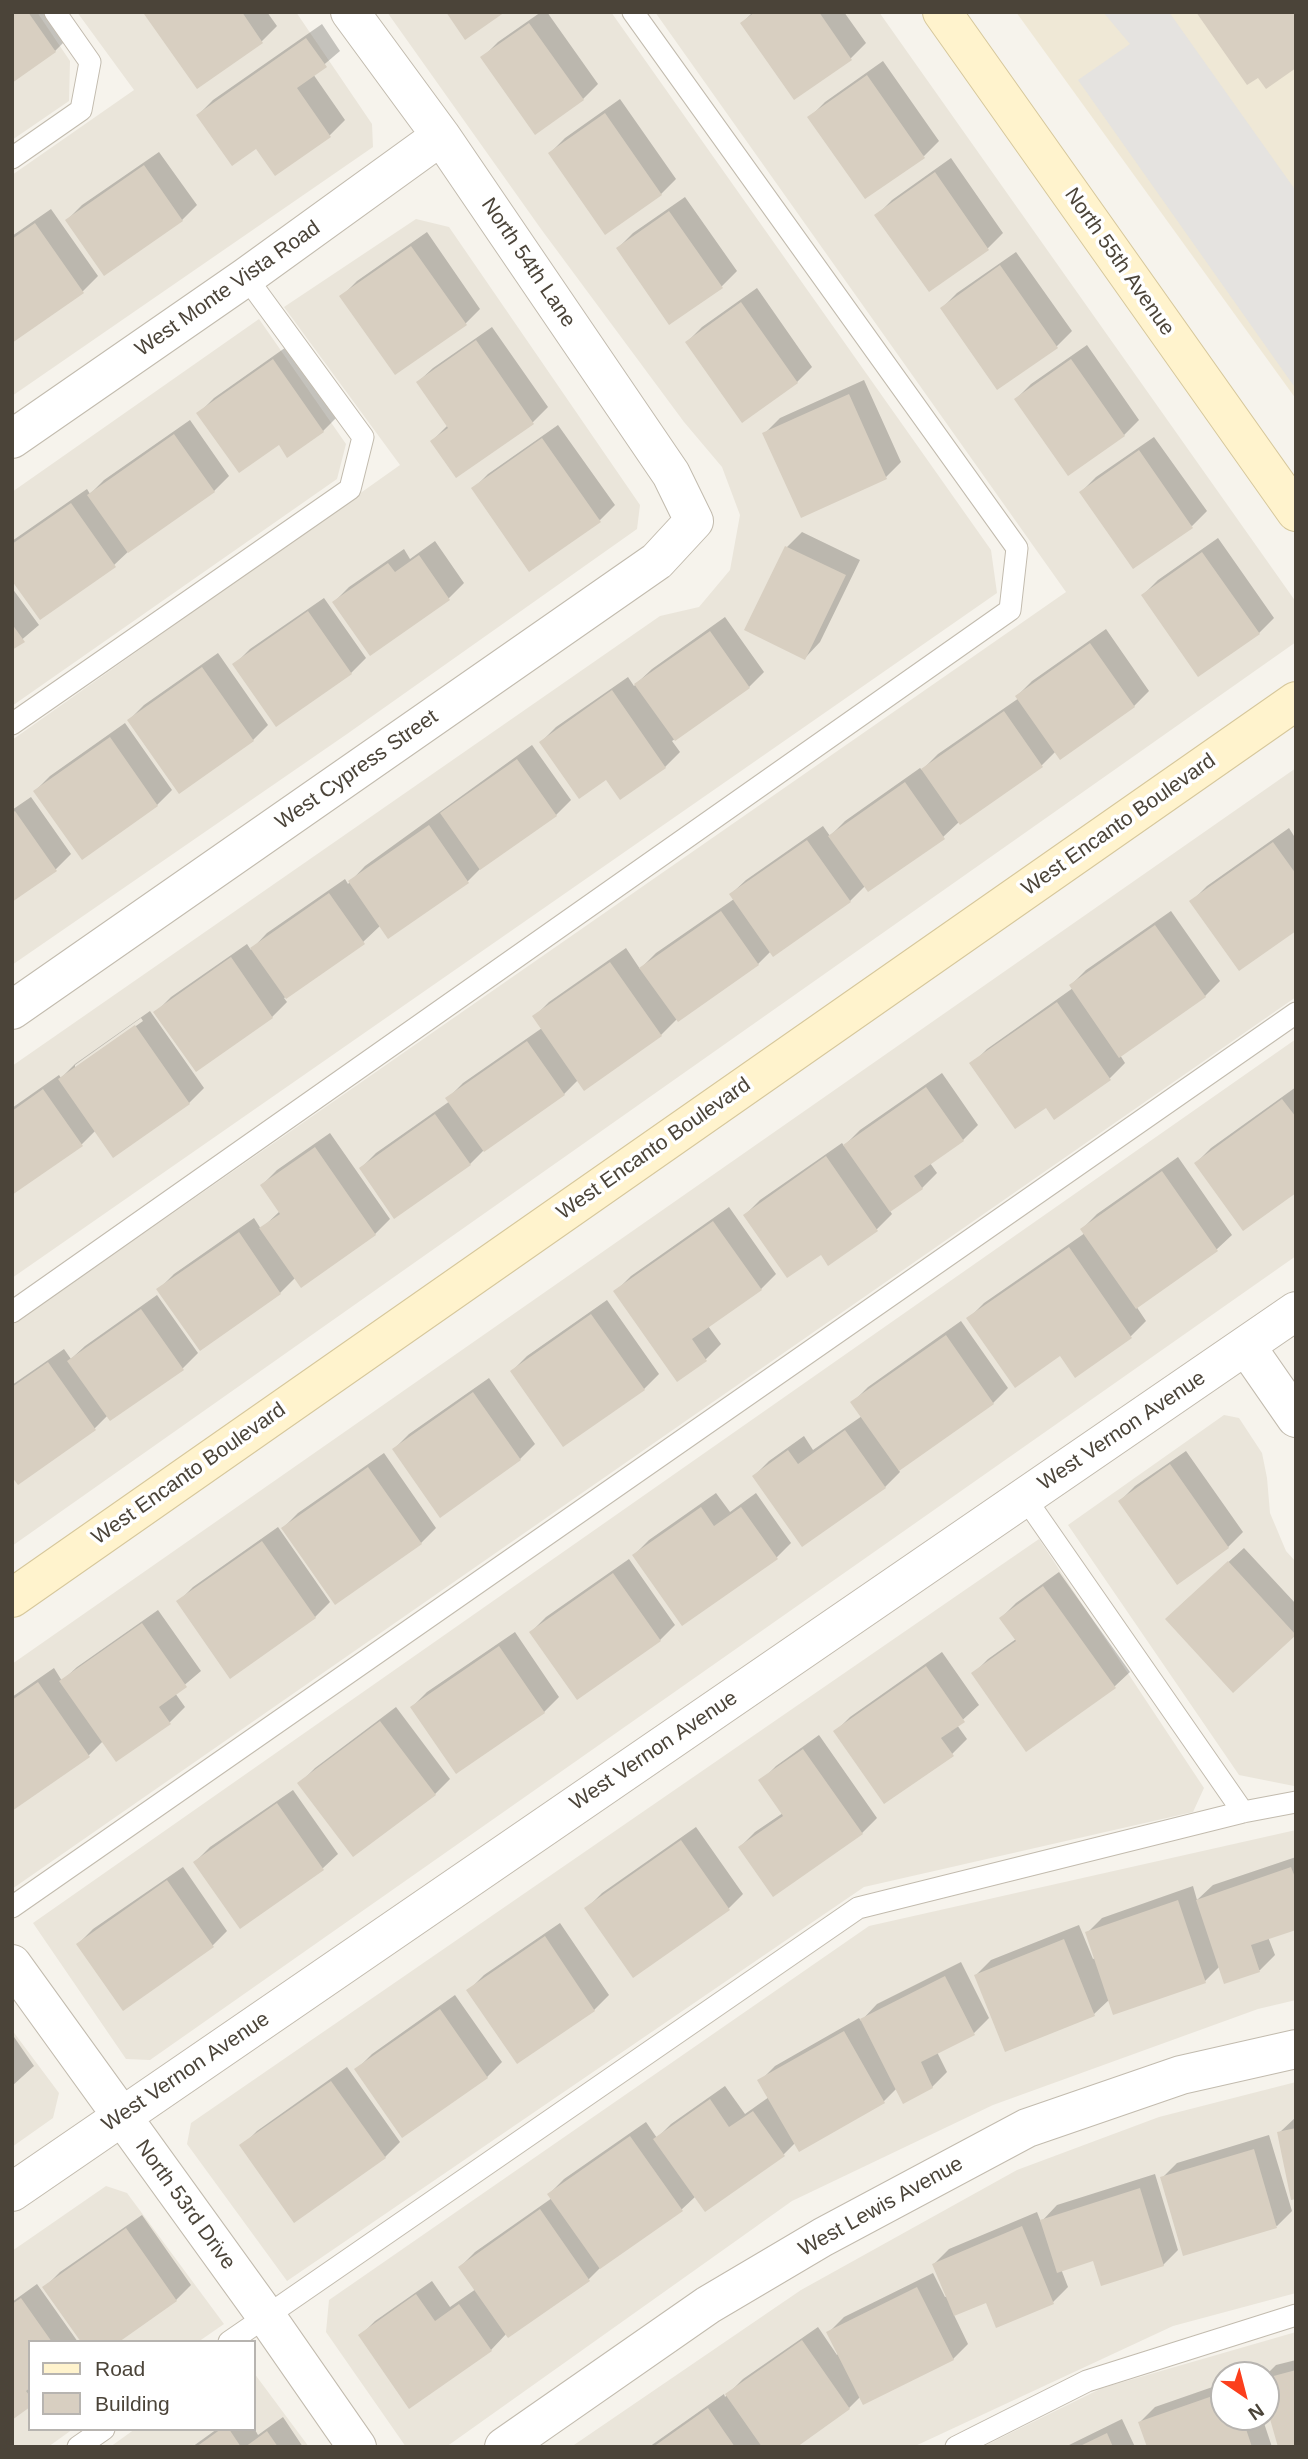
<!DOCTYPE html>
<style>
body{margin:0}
#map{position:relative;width:1308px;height:2459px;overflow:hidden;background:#f6f3ec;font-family:Arial,sans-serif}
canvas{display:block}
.frame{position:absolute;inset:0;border:14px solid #4b4439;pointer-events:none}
.legend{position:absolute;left:28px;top:2340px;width:228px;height:91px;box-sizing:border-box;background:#fff;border:2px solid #b7b4b0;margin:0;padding:9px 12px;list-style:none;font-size:21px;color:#4b4439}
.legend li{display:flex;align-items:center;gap:14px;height:35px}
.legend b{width:35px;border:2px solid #b7b4b0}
.north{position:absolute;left:1210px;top:2361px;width:70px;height:70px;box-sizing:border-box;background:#fff;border:2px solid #b7b4b0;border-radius:50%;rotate:145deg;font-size:19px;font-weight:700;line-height:28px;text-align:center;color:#4b4439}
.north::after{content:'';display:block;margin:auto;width:24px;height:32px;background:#fc3f1d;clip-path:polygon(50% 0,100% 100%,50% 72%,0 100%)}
</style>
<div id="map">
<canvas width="1308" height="2459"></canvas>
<div class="frame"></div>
<ul class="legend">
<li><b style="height:9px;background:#fff3cd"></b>Road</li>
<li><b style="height:19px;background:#d8cfc1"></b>Building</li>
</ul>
<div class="north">N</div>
</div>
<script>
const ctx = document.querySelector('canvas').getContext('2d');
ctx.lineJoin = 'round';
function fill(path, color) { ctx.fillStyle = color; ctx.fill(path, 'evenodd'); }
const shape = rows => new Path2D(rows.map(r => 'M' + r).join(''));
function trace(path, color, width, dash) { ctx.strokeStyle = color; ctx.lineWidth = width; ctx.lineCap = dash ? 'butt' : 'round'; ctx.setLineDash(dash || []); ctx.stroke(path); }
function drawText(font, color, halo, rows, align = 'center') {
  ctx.font = font + ' Arial,sans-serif'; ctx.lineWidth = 7; ctx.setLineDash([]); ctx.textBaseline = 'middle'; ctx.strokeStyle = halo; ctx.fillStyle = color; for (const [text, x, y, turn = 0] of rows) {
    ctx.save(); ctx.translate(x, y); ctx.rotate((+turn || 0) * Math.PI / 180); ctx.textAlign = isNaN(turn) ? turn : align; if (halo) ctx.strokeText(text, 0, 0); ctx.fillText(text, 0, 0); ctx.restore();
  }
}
const residential = shape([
 [12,12,37,12,70,61,69,101,12,140],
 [77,12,296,12,372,124,373,147,12,396,12,175,134,90],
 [387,12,611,12,991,550,997,593,12,1278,12,1066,660,616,699,607,730,570,740,515,722,467,684,422,541,229],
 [655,12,879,12,1296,602,1296,642,12,1546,12,1325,1066,592],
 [416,219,449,227,640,505,637,529,347,734,12,965,12,740,400,465,284,307],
 [259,319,346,444,337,479,12,706,12,492],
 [1296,768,1296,997,12,1889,12,1664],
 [1296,1039,1296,1256,150,2060,126,2059,33,1923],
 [1224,1415,1239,1418,1262,1453,1267,1478,1270,1513,1286,1551,1296,1562,1294,1786,1239,1775,1068,1525],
 [1039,1539,1204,1788,1193,1812,864,1887,287,2281,187,2144,191,2123],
 [1296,1830,1296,2000,1258,2009,993,2105,792,2201,446,2447,406,2447,326,2332,329,2300,869,1926],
 [12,2030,59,2093,53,2118,12,2147],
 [1296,2082,1296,2293,1173,2326,913,2447,571,2447,801,2290,1017,2170,1159,2117],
 [106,2186,127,2193,224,2324,198,2342,30,2342,30,2429,73,2429,48,2447,12,2447,12,2251],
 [1296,2332,1296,2447,982,2447,1102,2388],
 [1224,2375,1266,2375,1266,2417,1224,2417],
 [254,2373,309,2447,110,2447,135,2429,254,2429]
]);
const education = shape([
 [1016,12,1296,12,1296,399]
]);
const parking = shape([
 [1103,12,1169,12,1296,191,1296,389,1078,80,1130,44]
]);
const shadow = shape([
 [12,12,54,12,70,36,55,51],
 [148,12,267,12,277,26,262,41,197,87],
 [541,12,547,12,598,84,583,99,483,57,498,42],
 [753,12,844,12,866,43,851,58,795,98,742,23],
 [322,24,340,51,313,74,345,120,330,135,276,173,257,146,198,115,213,100],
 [883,61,939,141,924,156,810,117,825,102],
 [620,99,676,179,661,194,606,233,550,153,565,138],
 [159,152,197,205,182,220,67,220,82,205],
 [951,158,1003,233,988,248,929,290,877,215,892,200],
 [685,197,737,271,722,286,670,323,618,248,633,233],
 [51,209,98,276,83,291,12,341,12,236],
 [427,232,480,309,465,324,342,296,357,281],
 [1016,252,1072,331,1057,346,998,388,942,308,957,293],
 [757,288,812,367,797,382,687,342,702,327],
 [492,327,548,407,533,422,457,476,432,441,448,425,418,382,433,368],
 [289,345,338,416,323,431,288,455,279,443,199,413,214,398],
 [1087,345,1139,420,1124,435,1069,474,1016,399,1031,384],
 [864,380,901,462,886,477,801,516,765,433,780,418],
 [190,420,229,476,214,491,131,549,114,565,12,577,12,541,87,489,90,494,104,480],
 [558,425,615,505,600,520,473,489,488,474],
 [1154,437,1207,511,1192,526,1081,492,1096,477],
 [802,532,860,560,820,642,805,658,746,629,787,547],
 [1218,538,1274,618,1259,633,1143,595,1158,580],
 [435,541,464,583,449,598,370,653,334,602,349,587,404,549,410,559],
 [12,588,39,625,12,648],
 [324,598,366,658,351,673,235,664,250,649],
 [725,617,764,672,749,687,672,741,680,752,665,767,620,798,606,777,541,742,556,727,628,677,634,686,652,669],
 [1106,629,1149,691,1134,706,1056,751,1042,765,960,821,943,837,865,886,850,901,771,951,758,964,677,1019,661,1035,578,1080,564,1094,483,1151,470,1164,361,1168,376,1153,450,1101,448,1098,463,1083,542,1028,534,1017,549,1002,626,948,640,969,656,953,734,899,731,894,746,880,823,826,830,836,845,821,920,768,922,770,938,754,1019,698,1017,696,1032,681],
 [218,653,268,725,253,740,129,720,144,705],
 [125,723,172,790,157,805,35,791,50,776],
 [532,745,571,800,556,815,484,865,468,881,389,937,381,925,363,942,284,998,287,1002,272,1017,196,1070,156,1012,171,997,247,944,251,950,267,933,345,879,348,884,365,866],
 [31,797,71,854,56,869,12,900,12,810],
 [1289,828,1294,836,1296,834,1296,929,1192,901,1207,886],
 [1171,911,1220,981,1205,996,1120,1055,1125,1063,1110,1078,1054,1117,1046,1105,972,1064,987,1049,1073,988,1071,985,1086,970],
 [150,1011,204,1088,189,1103,96,1130,82,1144,12,1193,12,1108,59,1075,61,1078,75,1064],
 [141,1018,143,1021,75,1069,75,1065],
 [942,1073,978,1125,963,1140,930,1163,937,1173,922,1188,890,1211,892,1214,877,1229,829,1263,821,1252,745,1215,760,1200,842,1143,844,1146,860,1130],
 [1296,1087,1296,1191,1196,1163,1211,1148],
 [330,1133,390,1219,375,1234,302,1285,296,1277,280,1293,159,1289,174,1274,254,1218,261,1229,280,1211,262,1185,277,1170],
 [1178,1157,1232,1235,1217,1249,1136,1306,1146,1321,1131,1336,1076,1375,1060,1354,969,1318,984,1303,1085,1233,1082,1229,1097,1214],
 [729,1207,776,1274,761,1289,708,1326,721,1344,706,1359,677,1380,616,1291,631,1276],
 [157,1295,198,1353,183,1368,110,1419,108,1415,94,1429,12,1476,12,1385,64,1349,71,1359,85,1346],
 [607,1300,659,1374,644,1389,512,1371,527,1356],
 [961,1321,1008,1388,993,1403,898,1469,900,1472,885,1487,754,1476,769,1461,804,1436,813,1450,862,1416,853,1402,868,1387],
 [489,1378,535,1444,520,1459,394,1449,409,1434],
 [1186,1451,1243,1532,1228,1547,1120,1501,1135,1486],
 [384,1453,436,1528,421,1543,335,1603,283,1528,298,1513],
 [716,1493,730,1512,756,1493,791,1543,776,1558,634,1555,649,1540],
 [278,1527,330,1602,315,1617,178,1602,193,1587],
 [1244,1548,1296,1604,1296,1633,1233,1691,1182,1604],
 [629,1559,675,1625,660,1640,531,1632,546,1617],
 [1059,1572,1130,1672,1115,1686,1027,1749,973,1674,988,1659,1016,1639,1001,1618,1016,1603],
 [158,1610,201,1671,175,1693,185,1707,170,1722,103,1741,89,1755,12,1809,12,1697,54,1668,62,1681,77,1667],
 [515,1632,559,1697,544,1712,412,1707,427,1692],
 [942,1652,979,1705,957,1725,967,1739,952,1754,835,1732,850,1717],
 [396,1707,450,1779,435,1794,353,1855,300,1783,315,1768],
 [819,1735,877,1818,862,1833,740,1847,755,1832,783,1813,761,1781,776,1766],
 [293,1790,338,1854,323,1868,195,1862,210,1847],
 [696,1827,743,1894,728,1909,587,1908,602,1893],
 [1296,1857,1296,1928,1268,1937,1275,1955,1260,1970,1225,1982,1220,1966,1205,1981,1110,1999,1094,2014,976,1975,991,1960,1079,1925,1093,1959,1096,1958,1087,1933,1102,1918,1193,1886,1197,1900,1213,1885],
 [183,1867,227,1931,212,1946,78,1944,93,1929],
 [560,1923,609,1995,594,2010,469,1990,484,1975],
 [961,1962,989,2018,974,2033,937,2052,947,2072,932,2087,897,2088,884,2101,795,2143,784,2154,705,2209,696,2196,681,2210,605,2263,589,2279,507,2333,491,2350,410,2407,360,2336,375,2321,432,2281,450,2307,476,2289,460,2267,475,2252,552,2198,549,2194,564,2179,646,2122,657,2138,671,2124,725,2086,745,2114,769,2097,760,2081,775,2066,859,2018,861,2021,877,2004],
 [455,1995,502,2062,487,2077,357,2069,372,2054],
 [12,2034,34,2066,12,2086],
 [347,2067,400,2142,385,2157,242,2146,257,2131],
 [1296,2117,1296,2197,1279,2133],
 [1269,2135,1292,2211,1277,2226,1162,2178,1177,2163],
 [1155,2174,1178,2250,1163,2265,1095,2259,1061,2269,1068,2287,1053,2302,997,2326,987,2301,954,2315,968,2344,953,2359,861,2396,849,2408,794,2447,649,2447,724,2394,725,2397,743,2379,818,2327,837,2355,839,2353,829,2332,844,2317,933,2273,945,2297,948,2296,934,2264,949,2249,1037,2212,1041,2222,1057,2205],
 [142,2215,191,2285,176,2300,116,2342,45,2287,60,2272],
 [37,2284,78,2342,30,2342,30,2405,12,2418,12,2302],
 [1296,2360,1296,2447,1266,2398,1266,2375,1276,2365],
 [1224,2383,1224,2417,1262,2417,1272,2447,1149,2447,1140,2422,1155,2407],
 [283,2417,303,2447,192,2447,217,2429,254,2428,258,2435],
 [1122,2419,1135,2447,1065,2447]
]);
const building = shape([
 [12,12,28,12,56,52,12,83],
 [147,12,242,12,263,43,197,89,144,14],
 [446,12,505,12,465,40],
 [755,12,819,12,852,60,794,100,740,23],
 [1196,12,1296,12,1296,68,1266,89,1258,78,1247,85],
 [529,23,584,100,535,135,480,57],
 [306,38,327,67,297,88,331,137,275,176,256,149,232,166,196,115],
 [867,75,925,158,865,199,807,117],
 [605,113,662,195,605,235,548,153],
 [144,165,183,221,104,276,65,220],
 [935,172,989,250,929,292,874,215],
 [669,211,723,288,669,325,616,248],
 [35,223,84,293,12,343,12,239],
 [411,246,467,325,395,375,339,296],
 [1000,265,1058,348,997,390,940,308],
 [741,302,798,383,742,423,685,342],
 [476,340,534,424,456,478,430,441,448,428,416,382],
 [273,359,324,432,287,458,279,445,239,473,196,413],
 [1071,359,1125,436,1068,476,1014,399],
 [849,394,887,479,801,518,762,433],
 [174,434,215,492,128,553,87,495],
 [542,438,601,522,529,572,471,488],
 [1139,450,1193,528,1133,569,1079,492],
 [71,503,116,567,40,620,12,581,12,544],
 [785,546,846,575,805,660,744,630],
 [1202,552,1260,634,1198,677,1141,595],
 [419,555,450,600,370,656,332,602,388,563,395,572],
 [308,611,352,674,276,727,232,664],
 [12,624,25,642,12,650],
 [710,631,750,688,675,741,634,684],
 [1090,643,1135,707,1060,760,1015,696],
 [202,667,254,741,179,794,127,720],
 [612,690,666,768,620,800,606,780,579,799,539,742],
 [1004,711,1043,767,960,825,921,769],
 [110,737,158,806,82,860,33,791],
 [517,759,557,816,480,870,440,813],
 [905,782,945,839,868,892,828,836],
 [15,811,57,871,12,902,12,813],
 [429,825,469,883,388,939,348,881],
 [807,840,851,902,773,957,729,894],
 [1273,842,1296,874,1296,931,1239,971,1189,901],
 [329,893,365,944,286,999,250,948],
 [721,911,759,965,678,1022,639,968],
 [1155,925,1206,997,1119,1058,1069,985],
 [231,957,273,1018,196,1072,153,1012],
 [610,962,662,1036,584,1091,532,1016],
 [1057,1002,1111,1080,1054,1120,1046,1108,1015,1129,969,1063],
 [135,1025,190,1104,113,1158,58,1079],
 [527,1041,565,1095,484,1152,445,1098],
 [926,1087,964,1141,914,1176,923,1189,890,1212,843,1145],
 [43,1089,83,1146,12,1195,12,1111],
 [1282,1099,1296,1117,1296,1193,1243,1231,1194,1163],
 [435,1114,471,1165,394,1219,359,1168],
 [315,1147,376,1235,301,1288,259,1228,280,1214,260,1185],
 [826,1156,878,1231,828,1266,821,1255,787,1278,743,1215],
 [1162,1171,1218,1251,1136,1309,1080,1229],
 [713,1221,762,1290,692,1339,707,1361,677,1382,613,1291],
 [239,1232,281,1294,200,1351,156,1289],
 [1069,1247,1132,1338,1075,1378,1060,1356,1015,1388,966,1318],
 [141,1309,184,1370,110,1421,67,1361],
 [591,1314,645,1390,563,1447,510,1371],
 [946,1335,994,1404,899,1471,850,1402],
 [48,1362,96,1430,18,1485,12,1477,12,1387],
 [473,1392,521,1460,440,1518,392,1449],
 [845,1430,886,1488,802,1547,752,1476,788,1450,798,1464],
 [1170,1464,1229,1548,1177,1585,1118,1501],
 [368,1467,422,1544,335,1605,281,1528],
 [701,1507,714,1526,741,1507,778,1559,682,1626,632,1555],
 [262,1541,316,1618,230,1679,176,1601],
 [1228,1561,1296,1635,1233,1693,1165,1619],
 [613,1573,661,1641,577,1700,529,1632],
 [1043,1586,1116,1688,1026,1752,971,1673,1016,1641,999,1618],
 [142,1623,187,1687,159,1707,171,1724,116,1762,59,1681],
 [499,1646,545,1713,456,1774,410,1707],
 [926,1666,965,1722,941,1738,954,1756,884,1804,833,1731],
 [38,1682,90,1757,12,1811,12,1700],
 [380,1721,436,1795,353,1857,297,1783],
 [803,1749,863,1834,773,1897,738,1847,783,1816,758,1780],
 [277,1803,324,1870,240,1929,193,1862],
 [681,1840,730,1910,633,1978,584,1908],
 [1291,1867,1296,1880,1296,1930,1251,1945,1260,1972,1224,1984,1196,1900],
 [167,1880,214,1947,123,2011,76,1944],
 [1178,1900,1206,1983,1113,2015,1085,1932],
 [545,1936,595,2011,517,2064,466,1990],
 [1064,1939,1095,2016,1005,2052,974,1975],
 [945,1976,975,2035,921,2062,933,2088,903,2104,860,2019],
 [440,2009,488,2078,402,2138,354,2069],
 [844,2031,885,2103,799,2152,757,2080],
 [331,2081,386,2158,294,2223,239,2145],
 [710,2099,729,2127,753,2111,785,2156,705,2212,653,2139],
 [1296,2128,1296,2199,1291,2200,1277,2132],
 [630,2136,683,2211,600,2269,547,2194],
 [1254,2149,1277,2228,1183,2256,1160,2177],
 [1140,2188,1164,2266,1101,2286,1093,2261,1057,2273,1040,2220],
 [540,2209,590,2281,508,2338,458,2267],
 [1022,2226,1054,2304,996,2328,986,2303,954,2316,932,2264],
 [126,2228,177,2301,119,2342,81,2342,42,2287],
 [917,2287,954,2360,863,2405,826,2332],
 [416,2294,435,2321,459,2304,492,2351,409,2409,358,2335],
 [21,2298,52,2342,30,2342,30,2388,26,2391,30,2396,30,2407,12,2420,12,2304],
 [802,2340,850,2409,797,2447,762,2447,725,2394],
 [1296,2370,1296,2447,1278,2447,1266,2405,1266,2378],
 [1224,2392,1224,2417,1242,2417,1252,2447,1147,2447,1138,2422],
 [708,2408,735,2447,653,2447],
 [221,2429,229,2429,241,2447,196,2447],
 [267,2431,278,2447,245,2447],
 [1107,2433,1113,2447,1078,2447]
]);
const lane = shape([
 [12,158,81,110,90,62,55,12],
 [12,724,350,489,363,437,246,277],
 [12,1312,1010,610,1017,548,633,12],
 [1025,1498,1243,1812],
 [12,1907,1296,1013],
 [229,2342,858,1908,1243,1812,1296,1802],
 [78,2447,104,2429],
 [956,2447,1087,2381,1296,2315]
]);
const street = shape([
 [12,439,246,277,441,136],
 [12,1010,657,561,694,521,671,474,441,136,350,12],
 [1246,1346,1296,1418],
 [12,1964,266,2316,357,2447],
 [12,2192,1296,1311],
 [504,2447,708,2305,823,2237,1027,2128,1181,2075,1296,2049]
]);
const secondary = shape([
 [942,12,1296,512],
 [12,1598,1296,701]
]);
const streetNames = [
 ["North 55th Avenue",1119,262,55],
 ["North 54th Lane",528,263,56],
 ["West Monte Vista Road",228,289,-35],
 ["West Cypress Street",357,770,-35],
 ["West Encanto Boulevard",1119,825,-35],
 ["West Encanto Boulevard",654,1149,-35],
 ["West Vernon Avenue",1122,1431,-34],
 ["West Encanto Boulevard",189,1474,-35],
 ["West Vernon Avenue",654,1751,-34],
 ["West Vernon Avenue",186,2072,-34],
 ["North 53rd Drive",185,2205,54],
 ["West Lewis Avenue",881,2207,-29]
];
fill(residential, '#eae5da');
fill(education, '#efe8d6');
fill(parking, '#e5e3e0');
fill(shadow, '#0003');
fill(building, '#d8cfc1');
trace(lane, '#c2bbae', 23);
trace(street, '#c2bbae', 40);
trace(secondary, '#d6c79b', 40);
trace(lane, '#fff', 21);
trace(street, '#fff', 38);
trace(secondary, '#fff3cd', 38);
drawText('21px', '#4b4439', '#fff', streetNames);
</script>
